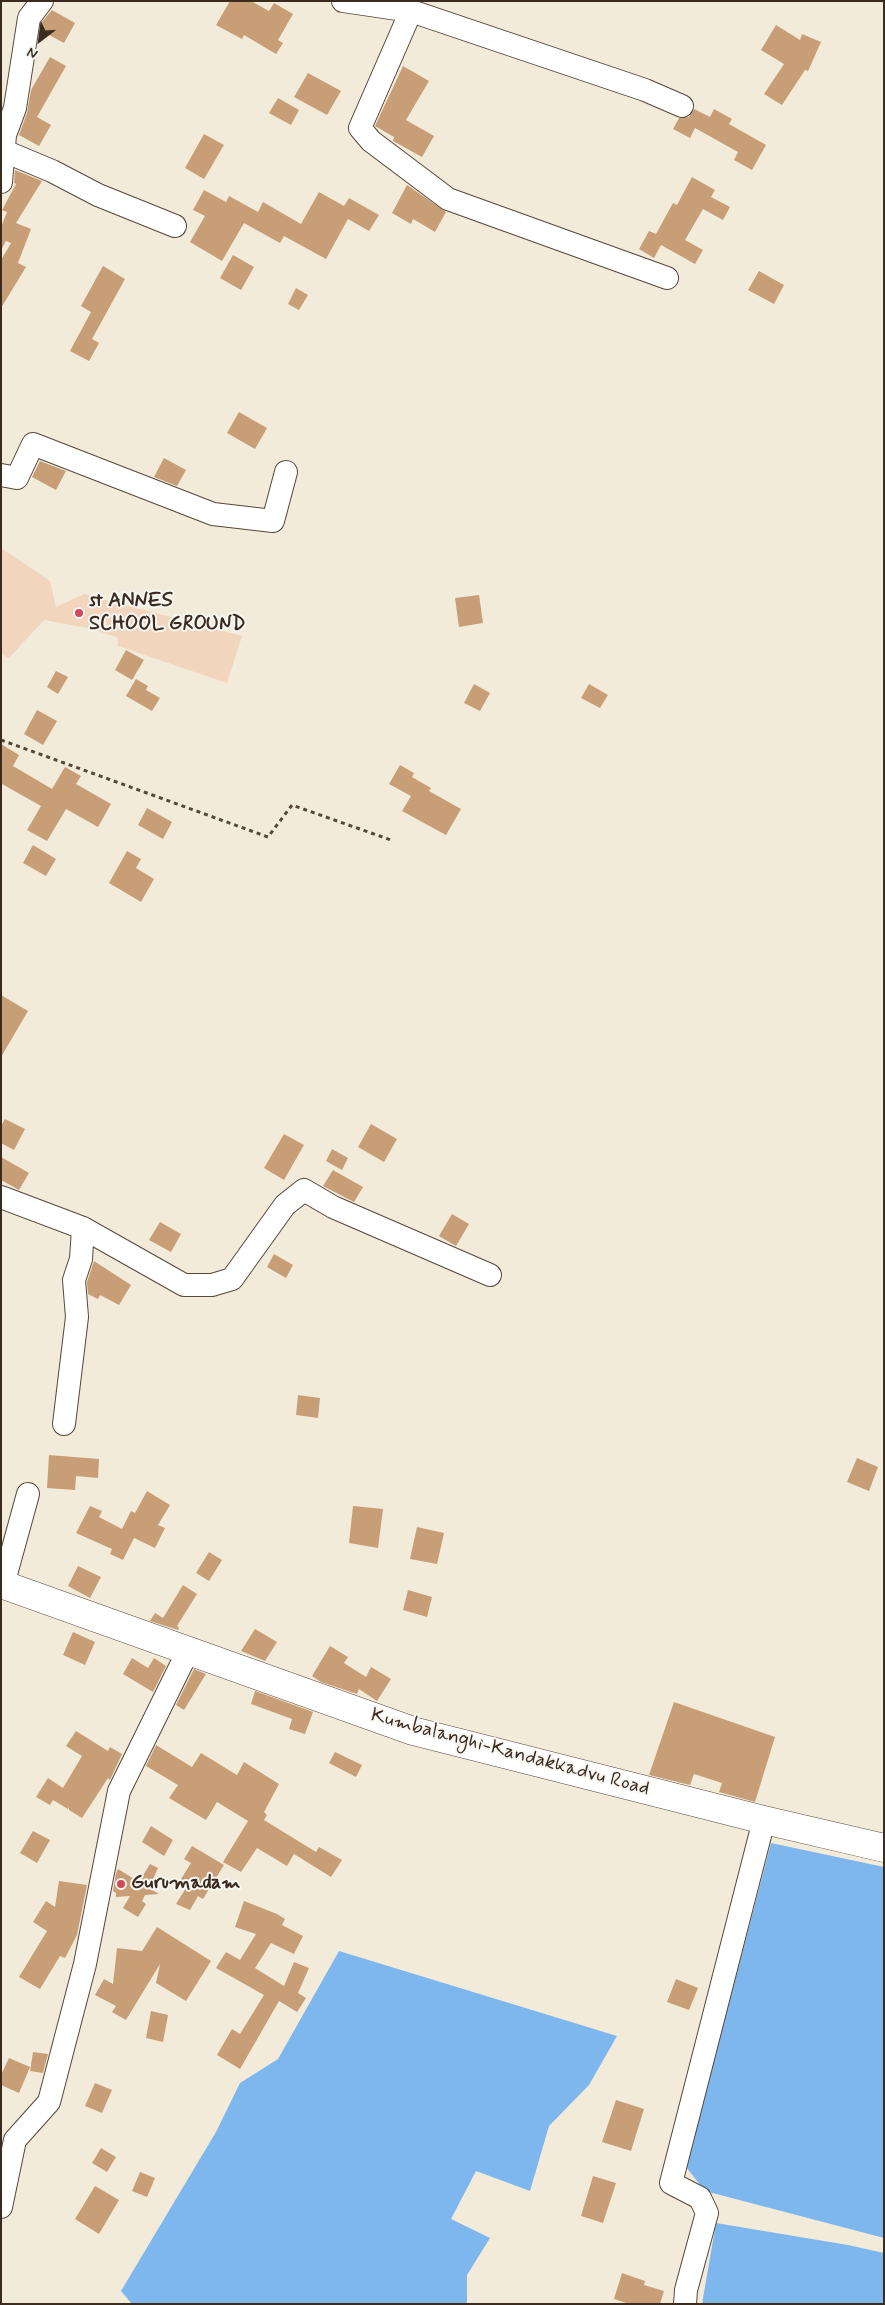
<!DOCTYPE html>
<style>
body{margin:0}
#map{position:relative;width:885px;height:2305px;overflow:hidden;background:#f2ebda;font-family:Mynerve,sans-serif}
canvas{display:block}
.frame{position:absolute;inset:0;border:2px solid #3b2a1e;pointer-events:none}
.north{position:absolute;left:15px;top:15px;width:50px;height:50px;-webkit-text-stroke:4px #f6f6f2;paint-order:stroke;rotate:210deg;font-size:14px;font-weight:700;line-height:20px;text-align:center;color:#3b2a1e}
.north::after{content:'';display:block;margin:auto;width:18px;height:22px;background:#3b2a1e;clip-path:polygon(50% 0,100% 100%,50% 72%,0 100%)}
</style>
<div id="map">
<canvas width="885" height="2305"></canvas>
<div class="frame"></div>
<div class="north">N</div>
</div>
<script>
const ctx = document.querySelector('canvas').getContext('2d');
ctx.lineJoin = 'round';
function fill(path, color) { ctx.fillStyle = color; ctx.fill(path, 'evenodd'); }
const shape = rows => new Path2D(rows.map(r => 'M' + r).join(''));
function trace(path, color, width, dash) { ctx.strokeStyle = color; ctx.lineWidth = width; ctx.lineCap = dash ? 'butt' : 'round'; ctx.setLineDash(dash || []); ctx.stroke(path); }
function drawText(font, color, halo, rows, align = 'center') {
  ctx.font = font + ' Mynerve,sans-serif'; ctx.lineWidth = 4; ctx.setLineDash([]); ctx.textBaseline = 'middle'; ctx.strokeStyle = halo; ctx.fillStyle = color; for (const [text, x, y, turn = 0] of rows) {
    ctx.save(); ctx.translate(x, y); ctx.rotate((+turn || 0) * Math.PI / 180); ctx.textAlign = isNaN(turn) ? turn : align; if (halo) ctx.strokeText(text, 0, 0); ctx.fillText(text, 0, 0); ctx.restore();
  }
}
const built = shape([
 [1,548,50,581,56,607,84,594,242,636,227,683,118,646,117,637,88,628,44,620,9,658,1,654]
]);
const water = shape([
 [771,1843,884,1867,884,2238,705,2191,686,2167],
 [339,1951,617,2036,589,2085,549,2126,530,2191,476,2171,451,2219,490,2238,467,2275,467,2304,132,2304,121,2291,216,2132,240,2083,278,2059],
 [716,2223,848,2245,884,2253,884,2304,702,2304]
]);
const building = shape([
 [230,1,251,1,269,11,274,3,293,14,278,40,283,43,276,54,244,35,242,39,216,25],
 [52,10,75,23,64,43,40,30,41,23],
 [776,25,800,40,802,34,821,42,808,71,805,70,782,105,764,94,784,64,761,50],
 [50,57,66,66,37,117,51,125,39,146,19,135,27,113,31,90],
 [403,66,429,81,406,120,434,136,422,157,393,141,394,137,375,126],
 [308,73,341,91,327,115,294,97],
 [278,98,299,110,291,125,269,113],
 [694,109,710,117,714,109,732,119,729,124,766,145,752,170,734,160,738,152,695,128,690,138,673,129,679,118,689,117],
 [204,134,224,145,204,179,185,168],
 [15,170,42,181,16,223,31,229,18,263,26,267,1,308,1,260,11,243,6,241,1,250,1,227,7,212,2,210,16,184,14,183],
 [692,177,715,190,711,197,730,207,723,220,703,209,685,240,703,250,695,264,661,245,654,258,639,249,649,231,656,234,673,203,677,205],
 [407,185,446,212,435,232,413,219,411,224,392,213],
 [204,190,226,202,229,196,258,212,263,202,301,224,319,192,344,206,349,198,379,215,369,231,348,219,326,259,284,236,280,243,244,223,222,261,190,242,205,216,193,210],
 [233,255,254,267,241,290,220,278],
 [103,266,125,279,92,339,99,343,89,361,70,351,91,312,81,306],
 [759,271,784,285,774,304,748,290],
 [296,288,308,295,299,310,288,304],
 [239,412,267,428,255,449,227,433],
 [164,458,186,470,177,486,154,477],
 [40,461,66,471,56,490,32,477],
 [479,595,483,623,459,627,455,598],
 [126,650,144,660,132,680,115,670],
 [56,671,68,677,58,694,47,687],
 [136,679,148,686,146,690,160,698,152,711,126,696],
 [474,684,490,693,480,711,464,703],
 [589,684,608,695,600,708,581,698],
 [37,710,57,721,43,745,24,734],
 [1,744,19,755,13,766,52,789,65,767,81,776,76,784,111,804,98,827,66,809,47,841,27,830,41,806,2,784,1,786],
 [400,765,414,773,412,777,431,788,429,791,461,809,446,835,402,811,411,796,389,784],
 [147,808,172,822,163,839,138,825],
 [33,845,56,859,46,876,23,863],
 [127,851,141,859,136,868,154,879,141,902,109,883],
 [1,995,28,1011,1,1057],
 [5,1119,25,1129,14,1150,1,1143,1,1126],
 [371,1124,397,1139,384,1162,358,1147],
 [284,1134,304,1145,284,1180,264,1168],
 [332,1149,348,1158,342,1170,326,1161],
 [1,1157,29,1173,19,1190,1,1180],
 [333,1170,363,1187,354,1202,323,1186],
 [452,1214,469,1224,456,1246,439,1236],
 [160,1222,181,1234,171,1252,149,1240],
 [274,1254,293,1265,286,1278,267,1267],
 [94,1261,131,1285,119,1305,100,1295,98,1299,88,1294,87,1282],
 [298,1395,320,1398,318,1418,296,1415],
 [49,1455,99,1459,98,1478,76,1476,75,1490,47,1488],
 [857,1458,878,1467,869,1491,847,1482],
 [147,1491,170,1505,158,1525,165,1528,155,1548,134,1538,123,1560,110,1554,112,1549,76,1533,90,1506,102,1511,99,1517,122,1529,131,1511,135,1513],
 [353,1506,383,1509,378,1548,349,1543],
 [417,1527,444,1533,437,1564,410,1559],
 [209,1552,222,1560,209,1581,196,1573],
 [78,1566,101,1577,90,1598,68,1586],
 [183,1585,197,1594,177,1626,179,1628,178,1630,150,1621,155,1613,163,1618],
 [408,1590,432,1597,427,1617,403,1610],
 [255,1629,277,1642,265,1661,241,1651],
 [73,1632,95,1642,85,1665,63,1655],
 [330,1646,348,1657,344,1663,366,1677,371,1667,391,1679,377,1701,359,1689,357,1694,321,1682,312,1676],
 [132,1658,148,1668,154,1658,166,1666,153,1692,123,1674],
 [194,1669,206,1674,184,1710,176,1705],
 [255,1691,313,1712,305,1734,289,1729,292,1719,251,1704],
 [674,1702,775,1737,755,1802,719,1792,722,1783,694,1774,690,1785,649,1775],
 [76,1731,108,1751,110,1747,122,1754,110,1780,108,1778,82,1818,69,1810,69,1807,68,1809,53,1800,50,1805,36,1797,48,1778,63,1788,82,1756,66,1746],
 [156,1745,192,1767,201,1753,237,1775,244,1762,279,1784,264,1812,267,1815,264,1820,316,1852,319,1847,342,1860,331,1877,294,1854,287,1866,257,1848,241,1872,223,1862,248,1821,217,1802,206,1820,169,1798,178,1785,146,1766],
 [335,1752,362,1765,356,1777,329,1763],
 [151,1826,173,1840,164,1856,142,1842],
 [33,1831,50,1840,37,1863,20,1853],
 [192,1846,224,1865,203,1899,198,1896,190,1910,176,1904,186,1888,178,1884,191,1863,184,1859],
 [150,1864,158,1868,149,1888,159,1894,145,1895,142,1901,146,1904,138,1917,123,1908,130,1896,116,1897,116,1893,113,1891,116,1873,118,1869,139,1882],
 [59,1881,87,1885,77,1935,65,1958,60,1956,40,1989,19,1977,47,1931,33,1922,46,1901,55,1907],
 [244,1901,277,1914,285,1919,282,1925,303,1936,294,1954,271,1943,255,1968,284,1986,294,1962,309,1968,298,1993,306,1998,297,2012,279,2001,240,2069,217,2055,232,2029,240,2034,264,1995,216,1968,226,1952,240,1960,256,1934,235,1927],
 [157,1927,211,1961,186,2001,156,1983,160,1964,126,2020,112,2012,116,2006,95,1995,104,1979,113,1984,117,1948,142,1951],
 [676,1979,698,1988,689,2010,667,2002],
 [151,2011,168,2015,163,2042,146,2038],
 [33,2052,48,2054,43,2073,30,2071],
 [9,2058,30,2067,19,2093,1,2085,1,2075],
 [95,2083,112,2090,102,2113,85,2106],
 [616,2100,644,2109,631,2151,602,2142],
 [101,2148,116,2157,107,2172,92,2163],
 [140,2172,155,2178,147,2197,132,2191],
 [593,2176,616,2183,603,2223,581,2216],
 [95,2186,119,2200,99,2234,75,2219],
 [622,2273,645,2281,644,2285,664,2291,660,2304,629,2304,614,2299]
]);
const path = shape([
 [1,740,268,837,292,805,391,840]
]);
const minor = shape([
 [343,1,411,11,645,90,682,106],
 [411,11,360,128,371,141,448,199,667,278],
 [4,151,52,171,98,195,175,226],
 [1,182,5,135,15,108,29,18,42,1],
 [1,475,17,478,33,444,213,514,273,521,286,472],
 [1,1197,83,1228,184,1285,212,1285,232,1279,285,1205,304,1190,333,1207,490,1275],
 [64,1424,77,1317,74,1280,81,1259,83,1228],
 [3,1585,28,1494],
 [1,2207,15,2140,49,2102,85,1964,119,1791,188,1651],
 [685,2304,686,2290,707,2213,700,2198,671,2183,764,1820]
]);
const major = shape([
 [1,1584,413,1731,764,1820,884,1848]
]);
const markers = [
 [79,613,5,"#d1495b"],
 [121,1884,5,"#d1495b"]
];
const poiNames = [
 ["st ANNES",89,602],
 ["SCHOOL GROUND",89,625],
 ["Gurumadam",131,1884]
];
const streetNames = [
 ["Kumbalanghi-Kandakkadvu Road",510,1753,15]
];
fill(built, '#f2d5bd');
fill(water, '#7eb6ee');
fill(building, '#c89e77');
trace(minor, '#56473a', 24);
trace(major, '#56473a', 29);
trace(path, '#56473a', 3, [4, 4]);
trace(minor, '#fff', 22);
trace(major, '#fff', 28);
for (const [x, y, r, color] of markers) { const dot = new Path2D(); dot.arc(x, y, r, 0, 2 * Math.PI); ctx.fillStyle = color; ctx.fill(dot); trace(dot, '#f6f6f2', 2); }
drawText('bold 20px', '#3b2a1e', '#f6f6f2', poiNames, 'left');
drawText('20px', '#3b2a1e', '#f6f6f2', streetNames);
</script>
